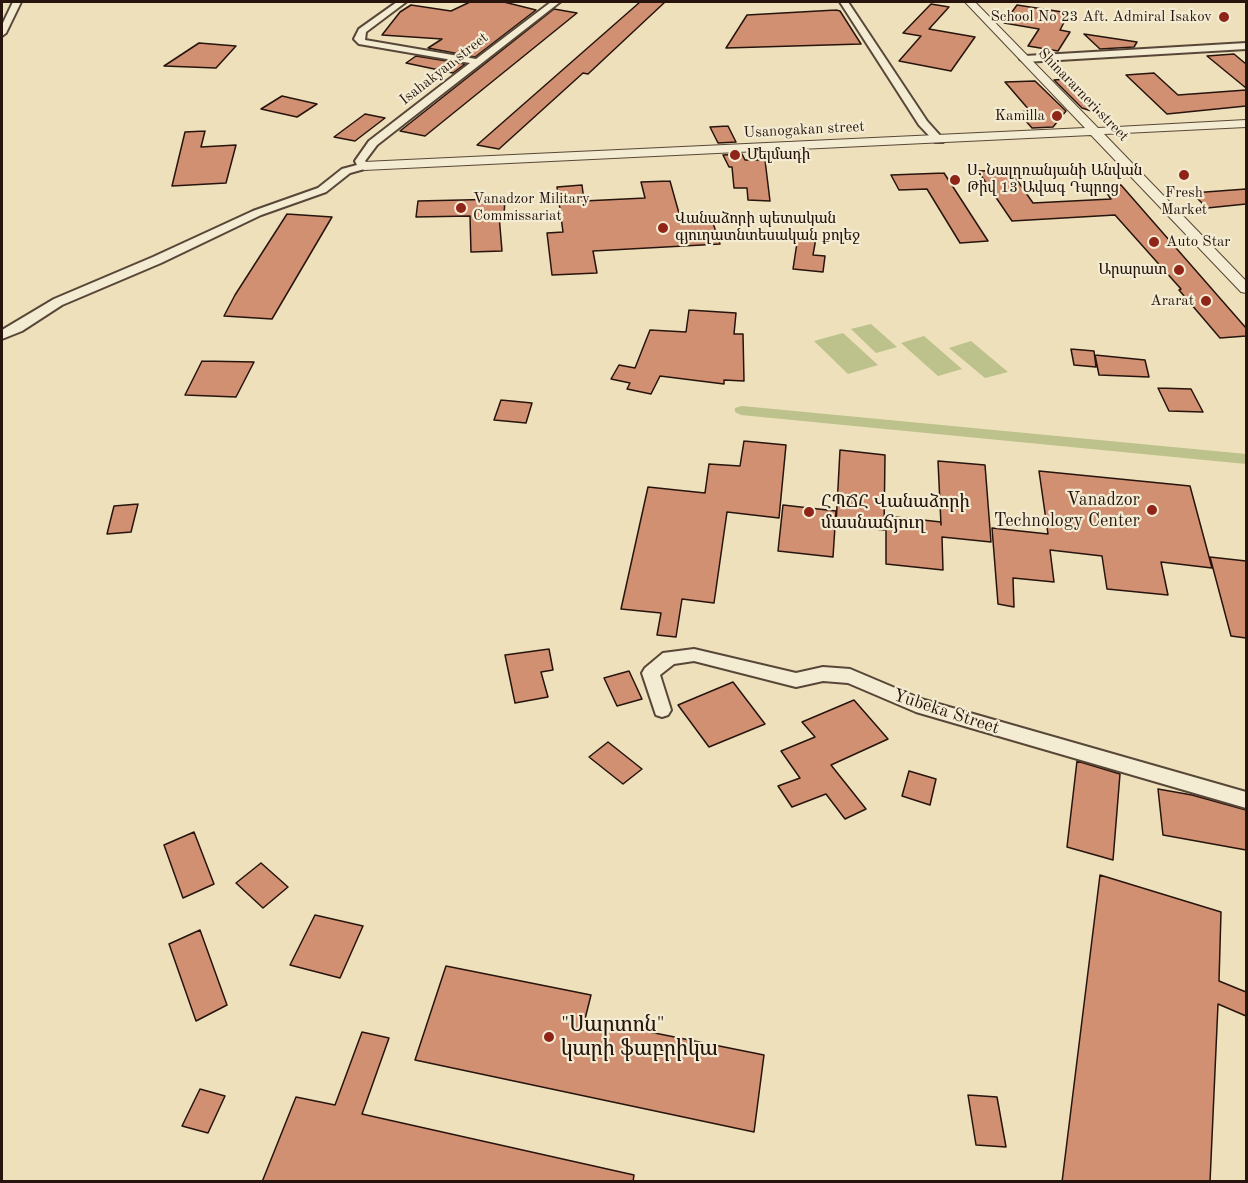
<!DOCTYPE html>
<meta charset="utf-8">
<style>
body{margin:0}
#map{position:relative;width:1248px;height:1183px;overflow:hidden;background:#ede0ba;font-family:"Old Standard TT",serif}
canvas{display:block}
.frame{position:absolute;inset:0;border:3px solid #26140d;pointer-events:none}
</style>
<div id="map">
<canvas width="1248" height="1183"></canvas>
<div class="frame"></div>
</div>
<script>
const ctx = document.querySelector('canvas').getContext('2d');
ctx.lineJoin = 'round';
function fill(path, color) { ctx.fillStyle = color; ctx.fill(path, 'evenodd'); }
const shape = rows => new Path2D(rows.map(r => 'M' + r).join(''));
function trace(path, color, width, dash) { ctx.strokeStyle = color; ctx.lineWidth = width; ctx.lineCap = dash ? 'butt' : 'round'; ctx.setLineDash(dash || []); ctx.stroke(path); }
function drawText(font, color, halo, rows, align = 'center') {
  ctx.font = font + ' "Old Standard TT","Noto Serif Armenian",serif'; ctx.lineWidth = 4.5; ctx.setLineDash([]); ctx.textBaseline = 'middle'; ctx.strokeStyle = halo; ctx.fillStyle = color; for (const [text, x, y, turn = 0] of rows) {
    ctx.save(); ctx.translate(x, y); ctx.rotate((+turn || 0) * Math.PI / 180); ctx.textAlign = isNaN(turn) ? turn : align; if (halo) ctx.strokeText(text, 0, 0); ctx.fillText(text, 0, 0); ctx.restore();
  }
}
const green = shape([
 [871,324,897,347,876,353,851,329],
 [843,333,878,365,848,374,814,341],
 [924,336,962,369,938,376,901,343],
 [971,341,1008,372,985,378,949,348],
 [742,406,1246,454,1246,464,741,415,735,412,735,408]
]);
const building = shape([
 [470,2,504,2,536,10,475,57,428,48,442,39,382,35,400,12,411,5,451,11,470,2],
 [640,2,665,2,588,74,583,73,499,149,477,145,640,2],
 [931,4,949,7,929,29,975,37,951,71,899,61,921,36,903,33,931,4],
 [1017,5,1069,13,1060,30,1070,32,1058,51,1028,46,1039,29,1004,23,1017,5],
 [554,9,577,13,425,136,400,131,554,9],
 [836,10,840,11,861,44,726,48,747,15,836,10],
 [1084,34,1137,42,1134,47,1100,49,1084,34],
 [199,43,236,46,216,68,164,66,199,43],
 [1234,54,1246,64,1246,88,1207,56,1234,54],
 [416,56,465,64,453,73,406,63,416,56],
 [1154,73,1178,95,1246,90,1246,106,1167,114,1126,75,1154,73],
 [1066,79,1101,114,1082,108,1054,80,1066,79],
 [1035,81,1066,111,1053,127,1032,128,1018,112,1030,111,1005,82,1035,81],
 [282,96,317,104,297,117,261,109,282,96],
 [365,114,385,118,355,141,334,137,365,114],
 [728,126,736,142,718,143,710,127,728,126],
 [205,131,201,147,236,145,226,183,172,186,185,132,205,131],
 [742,154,745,160,765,160,770,201,748,200,747,188,734,188,732,167,729,167,723,155,742,154],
 [1010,170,1033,203,1111,199,1102,186,1121,185,1246,328,1246,336,1220,338,1179,290,1181,289,1115,215,1012,221,978,171,1010,170],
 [944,173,988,241,960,243,927,189,899,190,891,175,944,173],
 [670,181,682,224,713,223,720,244,593,251,597,273,552,275,547,233,563,232,557,187,582,185,584,201,645,198,641,182,670,181],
 [1246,189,1246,204,1207,208,1192,193,1246,189],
 [505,199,504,215,499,215,502,251,471,252,470,216,416,217,418,201,505,199],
 [287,214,332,217,272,319,224,316,235,295,287,214],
 [798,236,816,238,813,255,825,256,823,272,793,269,798,236],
 [689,310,736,313,734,334,743,334,744,381,724,380,724,384,660,376,651,394,627,389,630,383,611,379,619,365,635,368,650,330,686,332,689,310],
 [1071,349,1094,351,1096,367,1074,365,1071,349],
 [1095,355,1145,360,1149,377,1099,375,1095,355],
 [202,361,254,362,236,397,185,395,202,361],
 [1158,388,1191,389,1203,412,1169,411,1158,388],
 [501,400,532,403,526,423,494,420,501,400],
 [744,441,786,445,779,518,727,512,714,603,682,599,676,637,657,635,661,613,621,609,648,487,705,493,709,464,740,466,744,441],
 [840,450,885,455,884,530,836,525,840,450],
 [938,461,985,465,991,542,942,537,943,570,886,564,886,516,941,522,941,525,938,461],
 [1039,471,1190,486,1212,568,1161,562,1168,595,1107,589,1102,556,1050,550,1054,582,1013,578,1014,607,998,604,992,528,1048,534,1039,471],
 [138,504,131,532,107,534,114,506,138,504],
 [783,505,836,511,833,557,778,551,783,505],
 [1210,557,1246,561,1246,638,1231,636,1210,557],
 [549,649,553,670,541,672,548,697,515,703,505,655,549,649],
 [629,671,642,699,617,706,604,678,629,671],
 [733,682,765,724,709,747,678,705,733,682],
 [854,700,888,739,831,765,866,809,845,819,826,794,792,807,778,786,800,778,781,751,815,737,802,722,854,700],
 [608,742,642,769,623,784,589,757,608,742],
 [1077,761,1120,774,1113,860,1067,847,1077,761],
 [909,771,936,779,930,805,902,796,909,771],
 [1158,789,1192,795,1246,810,1246,850,1163,835,1158,789],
 [194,832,214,884,183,898,164,845,194,832],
 [261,863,288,887,263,908,236,883,261,863],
 [1100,875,1221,912,1219,981,1246,992,1246,1016,1218,1004,1210,1182,1062,1182,1100,875],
 [315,915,363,926,340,978,290,965,315,915],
 [200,930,227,1005,196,1021,169,944,200,930],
 [446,966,591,995,585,1019,764,1055,754,1132,415,1060,446,966],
 [362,1032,389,1038,362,1114,634,1175,633,1182,262,1182,296,1097,335,1105,362,1032],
 [200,1089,225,1096,208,1133,182,1126,200,1089],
 [968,1095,997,1097,1006,1147,976,1145,968,1095]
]);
const minor = shape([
 [13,2,21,2,6,33,2,36,2,25,13,2],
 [397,2,406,2,366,32,365,40,476,59,551,2,560,2,377,145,365,161,369,166,368,168,350,173,326,192,261,215,161,263,62,305,22,331,2,339,2,330,54,299,153,257,253,211,318,188,342,169,357,165,355,161,369,141,470,63,359,44,354,39,359,29,397,2],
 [840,2,848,2,927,121,944,140,943,142,935,142,919,125,840,2],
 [1246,43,1246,49,1025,62,1020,59,1025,56,1246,43],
 [694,649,796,673,823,667,850,669,921,699,1246,792,1246,808,916,712,848,683,823,681,796,687,694,661,674,664,660,675,671,710,668,715,662,717,656,715,642,673,645,668,663,653,694,649]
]);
const tertiary = shape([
 [965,2,975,2,1098,128,1246,120,1246,127,1104,134,1246,281,1246,293,1241,292,1091,135,364,170,358,166,364,162,1085,128,965,2]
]);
const markers = [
 [1224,17,6,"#8f2418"],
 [1057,116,6,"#8f2418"],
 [735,155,6,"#8f2418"],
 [1184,175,6,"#8f2418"],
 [955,180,6,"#8f2418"],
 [461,208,6,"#8f2418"],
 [663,228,6,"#8f2418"],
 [1154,242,6,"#8f2418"],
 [1179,270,6,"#8f2418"],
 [1206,301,6,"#8f2418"],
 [1152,510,6,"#8f2418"],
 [809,512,6,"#8f2418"],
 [549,1037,6,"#8f2418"]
];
const farPoinames = [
 ["School No 23 Aft. Admiral Isakov",1212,17,"right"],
 ["Kamilla",1045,116,"right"],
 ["Մելմադի",747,155],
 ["Ս. Նալղռանյանի Անվան",967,171],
 ["Թիվ 13 Ավագ Դպրոց",967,188],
 ["Fresh",1184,193,"center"],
 ["Market",1184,210,"center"],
 ["Vanadzor Military",473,199],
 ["Commissariat",473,216],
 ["Վանաձորի պետական",675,219],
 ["գյուղատնտեսական քոլեջ",675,236],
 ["Auto Star",1166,242],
 ["Արարատ",1167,270,"right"],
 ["Ararat",1194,301,"right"]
];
const farStreetnames = [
 ["Isahakyan street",444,69,-38],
 ["Shinararneri street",1083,95,46],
 ["Usanogakan street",804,130,-3]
];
const poiNames = [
 ["Vanadzor",1140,500],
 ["Technology Center",1140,521],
 ["ՀՊՃՀ Վանաձորի",821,502,"left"],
 ["մասնաճյուղ",821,523,"left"]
];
const streetNames = [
 ["Yubeka Street",946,712,18]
];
const nearPoinames = [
 ["\"Սարտոն\"",561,1025],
 ["կարի ֆաբրիկա",561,1049]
];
fill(green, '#bdc18c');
fill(building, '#d29073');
trace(building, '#26140d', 1.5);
trace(minor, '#584738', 4);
trace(tertiary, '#584738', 2);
fill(minor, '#f3ebd2');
fill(tertiary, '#f3ebd2');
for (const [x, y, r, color] of markers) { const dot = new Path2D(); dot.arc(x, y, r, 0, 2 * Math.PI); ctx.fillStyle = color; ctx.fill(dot); trace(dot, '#f3ebd2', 2); }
drawText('15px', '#26140d', '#f3ebd2', farPoinames, 'left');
drawText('15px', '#26140d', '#f3ebd2', farStreetnames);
drawText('18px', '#26140d', '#f3ebd2', poiNames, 'right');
drawText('18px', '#26140d', '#f3ebd2', streetNames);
drawText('21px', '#26140d', '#f3ebd2', nearPoinames, 'left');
</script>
